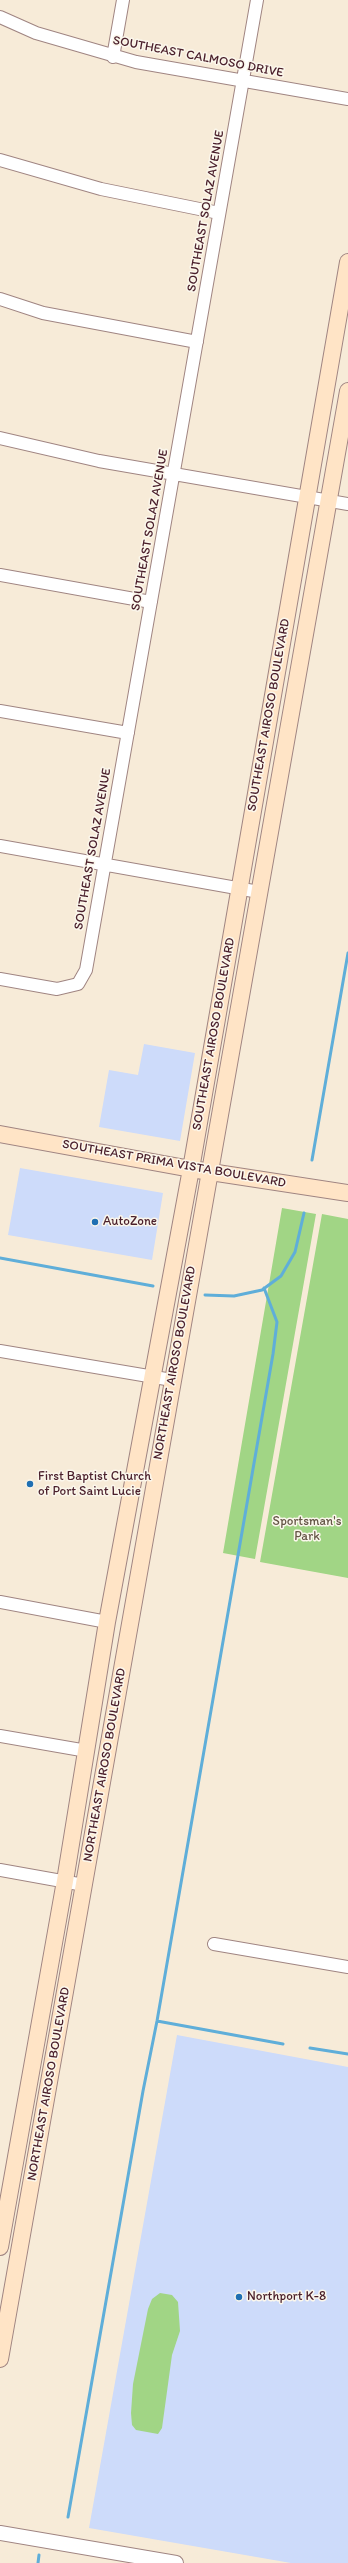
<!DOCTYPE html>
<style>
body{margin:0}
canvas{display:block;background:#f7ebd8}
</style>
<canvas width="348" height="2563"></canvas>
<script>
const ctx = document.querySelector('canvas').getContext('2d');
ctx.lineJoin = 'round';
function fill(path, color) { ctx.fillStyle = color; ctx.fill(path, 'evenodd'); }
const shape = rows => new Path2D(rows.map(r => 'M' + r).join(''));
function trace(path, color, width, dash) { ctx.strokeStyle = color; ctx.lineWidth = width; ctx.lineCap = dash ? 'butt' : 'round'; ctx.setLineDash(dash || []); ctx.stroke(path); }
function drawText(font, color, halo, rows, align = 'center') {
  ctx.font = font + ' Itim,sans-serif'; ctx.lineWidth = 3; ctx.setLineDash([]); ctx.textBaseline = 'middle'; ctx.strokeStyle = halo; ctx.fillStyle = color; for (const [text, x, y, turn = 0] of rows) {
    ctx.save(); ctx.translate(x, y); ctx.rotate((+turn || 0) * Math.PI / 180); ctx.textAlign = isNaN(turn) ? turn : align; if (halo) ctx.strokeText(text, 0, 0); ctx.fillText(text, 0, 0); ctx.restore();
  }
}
const built = shape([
 [144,1044,195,1053,180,1141,99,1127,109,1070,138,1075],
 [20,1168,163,1193,152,1260,8,1235],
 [177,2035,348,2067,348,2563,291,2563,89,2528]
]);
const green = shape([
 [282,1208,316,1214,255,1559,223,1553],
 [322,1214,348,1219,348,1578,260,1562],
 [160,2293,172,2295,178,2302,180,2331,172,2355,162,2428,158,2434,136,2430,132,2425,131,2413,133,2384,148,2309,152,2299]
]);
const stream = shape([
 [312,1160,348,953],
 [0,1258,153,1286],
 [205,1295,234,1296,262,1290,281,1276,295,1252,304,1213],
 [157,2021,283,2044],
 [310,2048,348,2054],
 [68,2517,143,2091,157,2021,273,1354,277,1322,264,1288],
 [38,2563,39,2555]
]);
const minor = shape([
 [0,17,36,33,136,62,348,99],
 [113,57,123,0],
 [0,160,101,189,219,213],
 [0,299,43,313,197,342],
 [0,438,99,461,348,504],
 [0,575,151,602],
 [0,711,128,733],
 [0,846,259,892],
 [0,979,57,989,78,984,86,970,257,0],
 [0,1351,172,1380],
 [0,1602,107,1622],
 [0,1736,87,1751],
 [0,1870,84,1885],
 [214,1944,348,1967]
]);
const tertiary = shape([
 [0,2533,176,2563]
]);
const secondary = shape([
 [0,1134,191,1169,348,1193],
 [0,2247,65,1881,107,1622,191,1169,348,262],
 [0,2359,348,391]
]);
const markers = [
 [95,1222,4,"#1f6fb2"],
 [30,1484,4,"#1f6fb2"],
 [239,2297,4,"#1f6fb2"]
];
const streetNames = [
 ["SOUTHEAST CALMOSO DRIVE",198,57,11],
 ["SOUTHEAST SOLAZ AVENUE",206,211,-80],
 ["SOUTHEAST SOLAZ AVENUE",150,530,-80],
 ["SOUTHEAST AIROSO BOULEVARD",269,715,-80],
 ["SOUTHEAST SOLAZ AVENUE",93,849,-80],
 ["SOUTHEAST AIROSO BOULEVARD",214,1034,-80],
 ["SOUTHEAST PRIMA VISTA BOULEVARD",174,1164,10],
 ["NORTHEAST AIROSO BOULEVARD",175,1363,-80],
 ["NORTHEAST AIROSO BOULEVARD",105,1765,-80],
 ["NORTHEAST AIROSO BOULEVARD",49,2084,-80]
];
const poiNames = [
 ["AutoZone",103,1222],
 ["First Baptist Church",38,1477],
 ["of Port Saint Lucie",38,1492],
 ["Northport K-8",247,2297]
];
const parkNames = [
 ["Sportsman's",307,1522],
 ["Park",307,1537]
];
fill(built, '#cddbfa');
fill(green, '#a1d585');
trace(stream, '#5faed9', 3);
trace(minor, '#a08582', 14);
trace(tertiary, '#a08582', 16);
trace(secondary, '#a08582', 18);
trace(minor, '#fff', 12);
trace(tertiary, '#fff', 14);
trace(secondary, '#ffe4c6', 16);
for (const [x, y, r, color] of markers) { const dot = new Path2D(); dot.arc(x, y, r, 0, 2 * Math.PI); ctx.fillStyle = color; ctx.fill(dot); trace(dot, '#fbf7ec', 1.5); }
drawText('13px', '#4a1f2b', '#fbf7ec', streetNames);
drawText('13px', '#4a1f2b', '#fbf7ec', poiNames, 'left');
drawText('13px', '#645646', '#fbf7ec', parkNames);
</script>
